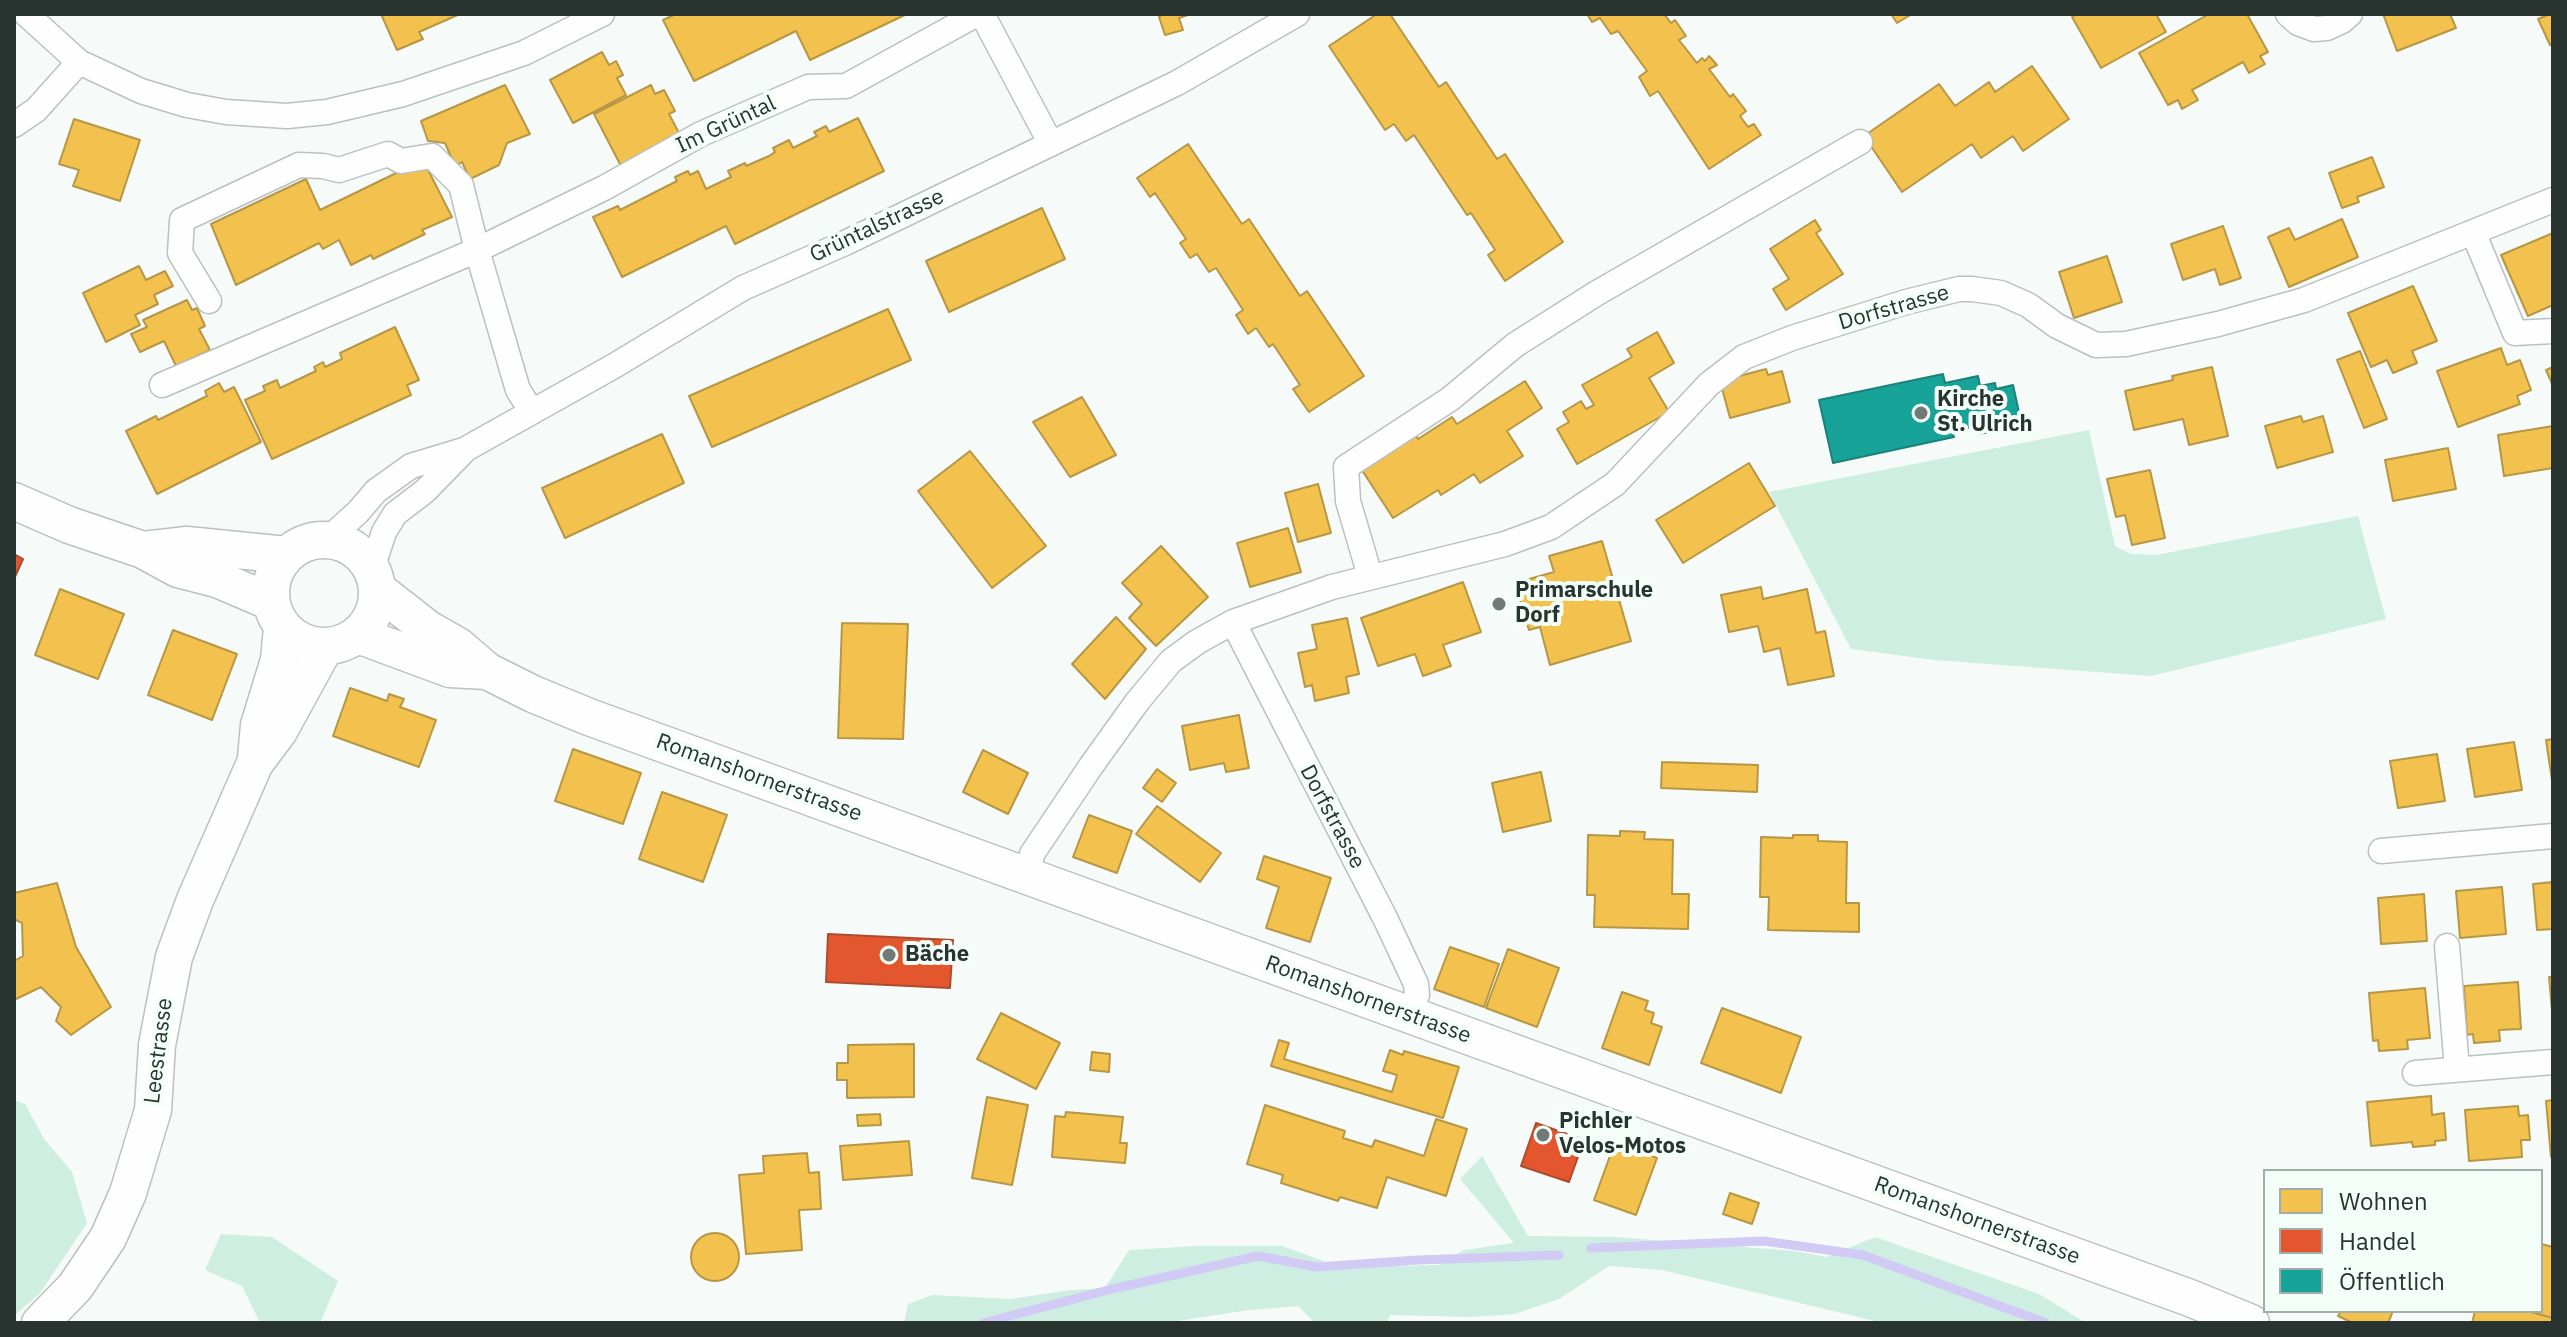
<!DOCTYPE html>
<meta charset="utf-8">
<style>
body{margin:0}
#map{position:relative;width:2567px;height:1337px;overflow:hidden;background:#f6fbf9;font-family:"IBM Plex Sans",sans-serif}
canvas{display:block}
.frame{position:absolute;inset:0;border:16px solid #293430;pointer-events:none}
.legend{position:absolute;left:2263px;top:1169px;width:280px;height:144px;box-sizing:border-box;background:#f3fef9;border:2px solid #a2ada9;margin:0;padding:10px 14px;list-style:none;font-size:24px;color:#293430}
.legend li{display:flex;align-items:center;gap:16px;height:40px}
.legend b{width:40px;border:2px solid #a2ada9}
</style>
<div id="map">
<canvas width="2567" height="1337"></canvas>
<div class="frame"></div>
<ul class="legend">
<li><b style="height:22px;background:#f2c14e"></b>Wohnen</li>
<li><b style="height:22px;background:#e4572e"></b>Handel</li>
<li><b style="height:22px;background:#17a398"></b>Öffentlich</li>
</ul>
</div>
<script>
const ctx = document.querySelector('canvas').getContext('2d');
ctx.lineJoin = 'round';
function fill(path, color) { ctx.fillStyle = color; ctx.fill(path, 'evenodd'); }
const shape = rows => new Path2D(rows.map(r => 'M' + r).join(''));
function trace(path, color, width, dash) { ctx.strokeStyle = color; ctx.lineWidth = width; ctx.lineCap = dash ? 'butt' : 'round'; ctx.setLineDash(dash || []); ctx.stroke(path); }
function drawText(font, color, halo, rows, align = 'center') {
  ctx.font = font + ' "IBM Plex Sans",sans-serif'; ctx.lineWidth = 8; ctx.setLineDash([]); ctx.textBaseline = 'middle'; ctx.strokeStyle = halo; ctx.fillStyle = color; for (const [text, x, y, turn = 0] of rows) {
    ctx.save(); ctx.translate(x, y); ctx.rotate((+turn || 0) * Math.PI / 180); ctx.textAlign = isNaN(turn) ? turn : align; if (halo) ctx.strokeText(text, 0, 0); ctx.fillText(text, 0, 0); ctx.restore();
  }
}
const green = shape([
 [2089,430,2115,546,2131,554,2156,555,2358,516,2386,619,2151,676,1934,660,1851,649,1769,492],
 [14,1100,25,1104,44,1139,72,1172,87,1223,40,1293,14,1316],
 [1482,1156,1528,1236,1615,1237,1795,1251,1827,1257,1875,1237,2039,1294,2086,1323,1883,1323,1662,1270,1609,1266,1559,1299,1515,1314,1471,1317,1390,1315,1387,1323,1315,1323,1298,1306,1249,1310,1165,1323,904,1323,908,1304,932,1295,1010,1299,1071,1290,1105,1288,1129,1250,1196,1246,1282,1246,1329,1263,1395,1266,1439,1265,1464,1250,1514,1243,1460,1179],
 [221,1234,272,1237,338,1281,320,1323,260,1323,242,1286,205,1270]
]);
const homes = shape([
 [381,14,460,14,419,32,423,39,397,50,381,14],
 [676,14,907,14,810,60,796,31,694,81,663,20,676,14],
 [1163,14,1191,14,1179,18,1183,30,1165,35,1159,17,1163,14],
 [1377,14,1390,14,1439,87,1446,82,1497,159,1505,154,1563,242,1505,281,1488,255,1495,250,1471,213,1467,215,1414,135,1406,141,1394,124,1385,130,1329,46,1377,14],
 [1587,14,1664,14,1671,23,1675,20,1686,36,1679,40,1697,63,1702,58,1705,61,1709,56,1717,65,1709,69,1730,97,1733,94,1746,111,1740,116,1748,127,1754,124,1761,135,1709,169,1658,91,1650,96,1639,77,1647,71,1618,31,1611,34,1600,18,1592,22,1587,14],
 [1891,14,1912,14,1897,23,1891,14],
 [2077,14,2156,14,2166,32,2101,68,2072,17,2077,14],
 [2209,14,2247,14,2268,52,2260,56,2265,64,2249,73,2243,62,2192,90,2198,100,2182,109,2178,100,2168,105,2139,53,2209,14],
 [2383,14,2450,14,2456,28,2397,51,2383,14],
 [2550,14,2553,14,2553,44,2550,45,2538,19,2550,14],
 [602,52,609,65,616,61,623,75,617,78,626,95,573,123,550,80,602,52],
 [2032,66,2069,119,2023,151,2013,136,1981,158,1972,144,1902,192,1864,136,1939,84,1955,106,1989,82,1995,92,2032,66],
 [505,85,530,134,507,143,499,165,470,179,462,162,455,166,445,143,428,141,421,121,505,85],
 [651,85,655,94,664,90,675,111,669,114,680,135,621,166,594,114,651,85],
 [858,118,884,171,735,244,726,226,622,277,593,217,618,206,620,210,677,181,675,177,688,171,690,175,698,171,706,189,731,177,728,171,745,163,746,166,769,156,775,152,773,148,789,140,793,148,817,136,814,132,826,126,829,132,858,118],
 [74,119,140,140,120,201,73,186,79,170,59,164,74,119],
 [1188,144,1242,224,1249,219,1300,296,1307,291,1364,376,1309,412,1293,389,1300,385,1273,344,1269,347,1256,328,1248,334,1236,315,1243,310,1216,268,1209,272,1197,254,1190,258,1180,243,1186,239,1155,193,1150,197,1137,178,1188,144],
 [2372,157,2384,187,2357,197,2359,202,2342,208,2329,173,2372,157],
 [423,160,452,217,422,230,425,234,373,259,371,255,351,265,339,240,323,249,319,243,236,285,211,224,306,179,320,210,423,160],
 [1042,208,1065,259,949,312,926,261,1042,208],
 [2342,219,2358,257,2289,287,2268,237,2289,228,2295,240,2342,219],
 [1815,220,1821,230,1816,233,1843,274,1786,310,1773,289,1789,279,1770,249,1815,220],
 [2223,226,2241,278,2220,285,2215,269,2183,280,2171,244,2223,226],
 [2553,233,2553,305,2528,316,2501,255,2553,233],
 [2107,256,2122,302,2074,318,2059,272,2107,256],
 [139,266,146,280,165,271,173,286,154,295,158,304,135,315,140,325,106,342,83,293,139,266],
 [2413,286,2437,341,2412,351,2417,363,2393,373,2387,360,2371,367,2348,313,2413,286],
 [187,300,192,310,197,308,205,326,199,329,210,350,176,366,164,341,140,352,131,334,147,327,143,320,187,300],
 [888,309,911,360,712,447,689,396,888,309],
 [395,327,419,380,407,385,411,395,272,459,245,400,265,391,263,386,277,380,280,388,316,371,314,367,323,362,325,367,342,359,340,353,395,327],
 [1657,332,1674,363,1649,378,1669,412,1577,464,1557,429,1569,422,1563,412,1581,401,1586,409,1594,405,1582,385,1632,357,1627,349,1657,332],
 [2501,348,2507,365,2520,360,2531,390,2517,396,2520,404,2458,427,2437,371,2501,348],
 [2360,351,2387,419,2364,428,2337,360,2360,351],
 [2212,367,2228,436,2189,445,2183,419,2134,430,2125,391,2173,380,2172,376,2212,367],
 [2553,367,2553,386,2546,370,2553,367],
 [1766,369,1768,375,1782,371,1790,402,1730,418,1720,381,1766,369],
 [1525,381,1542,408,1507,431,1523,456,1480,483,1474,474,1441,495,1438,490,1393,518,1358,464,1412,429,1418,439,1452,417,1457,424,1525,381],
 [219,383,224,392,234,387,261,442,157,494,126,431,156,416,158,420,207,396,205,391,219,383],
 [1082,397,1116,455,1070,477,1033,422,1082,397],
 [2301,416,2303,422,2323,416,2333,452,2277,468,2265,426,2301,416],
 [2553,426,2553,468,2504,476,2498,435,2553,426],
 [662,434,684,483,565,538,542,488,662,434],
 [2448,448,2456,489,2393,501,2385,460,2448,448],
 [970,451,1046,546,992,588,918,491,970,451],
 [1749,463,1775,506,1683,563,1656,520,1749,463],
 [2150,470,2165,538,2132,545,2125,515,2116,517,2107,479,2150,470],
 [1318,484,1331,533,1298,542,1285,493,1318,484],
 [1288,528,1301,572,1250,587,1237,543,1288,528],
 [1602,541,1631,641,1550,665,1540,627,1529,630,1515,583,1554,572,1549,556,1602,541],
 [1161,546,1208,597,1156,646,1129,618,1142,604,1122,583,1161,546],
 [1463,582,1481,632,1443,645,1451,666,1423,676,1415,654,1378,666,1361,618,1463,582],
 [1761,587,1763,599,1807,589,1816,633,1825,631,1834,676,1788,685,1780,648,1764,652,1758,626,1729,632,1721,595,1761,587],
 [60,589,124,614,98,679,35,655,60,589],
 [1116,617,1146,649,1105,699,1072,664,1116,617],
 [1347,618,1359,674,1346,677,1349,693,1315,701,1312,685,1305,687,1298,653,1317,649,1312,625,1347,618],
 [842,623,908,624,903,739,838,738,842,623],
 [173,630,237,654,212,720,148,695,173,630],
 [350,688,387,701,389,694,404,699,400,707,436,720,419,767,333,736,350,688],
 [1239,715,1249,768,1226,772,1224,763,1190,770,1182,726,1239,715],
 [2553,739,2553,787,2546,740,2553,739],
 [2514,742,2522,790,2475,797,2467,749,2514,742],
 [573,749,641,773,623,824,555,801,573,749],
 [983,750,1028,773,1008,814,963,792,983,750],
 [2437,754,2445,801,2398,808,2390,761,2437,754],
 [1662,762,1758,765,1757,792,1661,788,1662,762],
 [1157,769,1176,783,1162,802,1143,788,1157,769],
 [1541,772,1551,821,1503,832,1492,783,1541,772],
 [662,792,727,815,703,882,639,859,662,792],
 [1157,806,1221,853,1200,882,1136,834,1157,806],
 [1089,815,1132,831,1117,873,1073,857,1089,815],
 [1620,831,1645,832,1644,839,1673,840,1672,894,1689,894,1688,929,1594,927,1595,895,1587,895,1588,835,1620,836,1620,831],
 [1793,835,1818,835,1818,841,1847,842,1846,903,1859,903,1859,932,1768,930,1769,897,1760,897,1761,837,1793,838,1793,835],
 [1264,856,1331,878,1310,942,1266,928,1279,887,1257,879,1264,856],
 [2553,882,2553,929,2537,930,2533,884,2553,882],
 [57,883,76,947,111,1007,71,1035,56,1021,61,1007,41,987,14,1000,14,961,23,956,22,923,14,919,14,893,57,883],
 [2502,887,2506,934,2460,938,2456,891,2502,887],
 [2424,894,2427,941,2381,944,2378,898,2424,894],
 [1450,947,1499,964,1484,1007,1434,989,1450,947],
 [1508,949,1559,968,1537,1027,1486,1008,1508,949],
 [2549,977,2553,977,2553,1022,2549,977],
 [2518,982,2521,1029,2499,1030,2500,1041,2474,1043,2473,1034,2467,1035,2464,986,2518,982],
 [2425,988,2430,1038,2407,1040,2408,1049,2379,1051,2378,1040,2373,1041,2369,993,2425,988],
 [1622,992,1648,1001,1645,1010,1654,1013,1651,1023,1662,1027,1649,1065,1602,1048,1622,992],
 [1722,1008,1801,1037,1781,1093,1701,1063,1722,1008],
 [1001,1013,1060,1043,1036,1089,977,1059,1001,1013],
 [1279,1040,1289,1043,1284,1059,1392,1092,1397,1075,1383,1071,1390,1050,1403,1055,1404,1051,1459,1067,1443,1118,1271,1066,1279,1040],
 [914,1044,914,1097,847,1098,847,1080,837,1080,837,1063,848,1063,848,1045,914,1044],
 [1092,1052,1110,1054,1109,1072,1090,1070,1092,1052],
 [2431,1096,2432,1115,2444,1113,2446,1140,2435,1141,2435,1145,2413,1147,2412,1142,2371,1146,2367,1102,2431,1096],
 [987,1097,1028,1105,1012,1185,972,1178,987,1097],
 [2553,1100,2553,1157,2551,1157,2546,1101,2553,1100],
 [1265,1105,1345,1131,1343,1138,1372,1147,1375,1140,1424,1156,1436,1119,1467,1129,1446,1196,1387,1177,1377,1208,1340,1197,1338,1201,1281,1183,1283,1175,1247,1164,1265,1105],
 [2518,1106,2519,1116,2528,1115,2530,1140,2521,1140,2522,1157,2469,1161,2465,1110,2518,1106],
 [1066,1112,1123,1117,1120,1143,1127,1143,1125,1163,1052,1157,1055,1116,1065,1117,1066,1112],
 [880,1114,881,1125,858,1126,857,1115,880,1114],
 [909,1141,912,1175,843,1180,840,1146,909,1141],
 [1615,1142,1657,1158,1636,1215,1594,1200,1615,1142],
 [807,1153,809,1173,819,1172,821,1209,799,1210,802,1250,746,1254,739,1175,764,1173,763,1156,807,1153],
 [1730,1193,1759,1203,1752,1224,1723,1214,1730,1193],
 '691 1257a24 24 0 1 1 48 0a24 24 0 1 1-48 0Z',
 [2541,1244,2553,1247,2553,1318,2527,1311,2541,1311,2541,1244],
 [2341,1311,2393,1311,2388,1323,2353,1323,2338,1316,2341,1311],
 [2475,1311,2527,1311,2553,1318,2553,1323,2472,1323,2475,1311]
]);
const shops = shape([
 [14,554,23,559,14,579,14,554],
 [828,934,953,940,950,988,826,982,828,934],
 [1536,1123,1584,1140,1569,1182,1521,1166,1536,1123]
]);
const public = shape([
 [1943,374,1945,383,1978,376,1980,386,1995,383,1996,389,2013,385,2022,426,1979,434,1977,426,1952,431,1954,437,1833,463,1819,400,1943,374]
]);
const stream = shape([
 [1591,1248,1764,1241,1863,1255,2046,1323],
 [983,1323,1112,1289,1258,1256,1317,1267,1418,1260,1559,1255]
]);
const street = shape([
 [26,14,79,62,141,91,187,105,226,112,287,116,327,112,403,94,524,53,602,14],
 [982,14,1051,144],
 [2288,14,2298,23,2314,29,2327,28,2342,21,2350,14],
 [14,125,36,110,79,62],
 [2473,232,2515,333,2553,331],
 [209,301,180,253,182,220,299,165,323,166,339,170,388,154,401,161,432,156,461,185,477,250,604,188,701,134,808,87,846,86,977,14],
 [162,385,477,250,518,390,532,412],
 [327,540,358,512,376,491,411,466,464,450,614,366,743,288,845,243,1177,83,1297,14],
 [372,569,384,532,395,514,425,491,463,452],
 [1370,576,1348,501,1346,467,1450,399,1515,345,1597,293,1860,142],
 [1233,622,1386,920,1416,984,1417,995,1409,1015],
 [2381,851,2553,836],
 [1028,878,1032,854,1091,766,1137,702,1171,661,1197,642,1233,622,1332,587,1505,544,1551,527,1615,484,1709,384,1744,357,1792,338,1906,302,1959,289,1972,289,2001,293,2028,305,2057,326,2096,345,2126,344,2218,324,2304,300,2553,200],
 [2447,946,2457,1069],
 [2415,1073,2553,1062]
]);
const secondary = shape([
 [14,501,69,525,143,550,178,569,217,579,271,602],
 '271 593a53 53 0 1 1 106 0a53 53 0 1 1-106 0Z',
 [143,550,187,545,287,555],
 [378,590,428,629,458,646,487,671,533,694,589,717,2190,1298,2251,1323],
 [358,635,450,669,486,671],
 [256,758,259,725,279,660,282,628],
 [40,1323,75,1287,108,1238,128,1193,153,1110,157,1045,174,957,195,900,255,763,279,731,325,647]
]);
const markers = [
 [1921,413,8,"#717a76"],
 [1499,604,8,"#717a76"],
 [889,955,8,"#717a76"],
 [1543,1135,8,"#717a76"]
];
const streetNames = [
 ["Im Grüntal",726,125,-25],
 ["Grüntalstrasse",877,226,-25],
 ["Dorfstrasse",1894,308,-16],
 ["Romanshornerstrasse",759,778,20],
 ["Dorfstrasse",1332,817,62],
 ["Romanshornerstrasse",1368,1000,20],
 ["Leestrasse",159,1051,-83],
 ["Romanshornerstrasse",1977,1221,20]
];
const poiNames = [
 ["Kirche",1937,400],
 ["St. Ulrich",1937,425],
 ["Primarschule",1515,591],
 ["Dorf",1515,616],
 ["Bäche",905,955],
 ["Pichler",1559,1122],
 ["Velos-Motos",1559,1147]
];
fill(green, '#cdeee1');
fill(homes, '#f2c14e');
trace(homes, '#b69745', 2);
fill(shops, '#e4572e');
trace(shops, '#ac4c2f', 2);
fill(public, '#17a398');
trace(public, '#1c8279', 2);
trace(stream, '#d0caf5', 9);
trace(street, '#bac1be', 27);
trace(secondary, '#bac1be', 39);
trace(street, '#fefefe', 24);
trace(secondary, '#fefefe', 36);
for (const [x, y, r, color] of markers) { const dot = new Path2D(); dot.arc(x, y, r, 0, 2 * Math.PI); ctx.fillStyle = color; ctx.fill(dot); trace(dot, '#f3fef9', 3); }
drawText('22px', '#293430', '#f3fef9', streetNames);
drawText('bold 22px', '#293430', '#f3fef9', poiNames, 'left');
</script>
